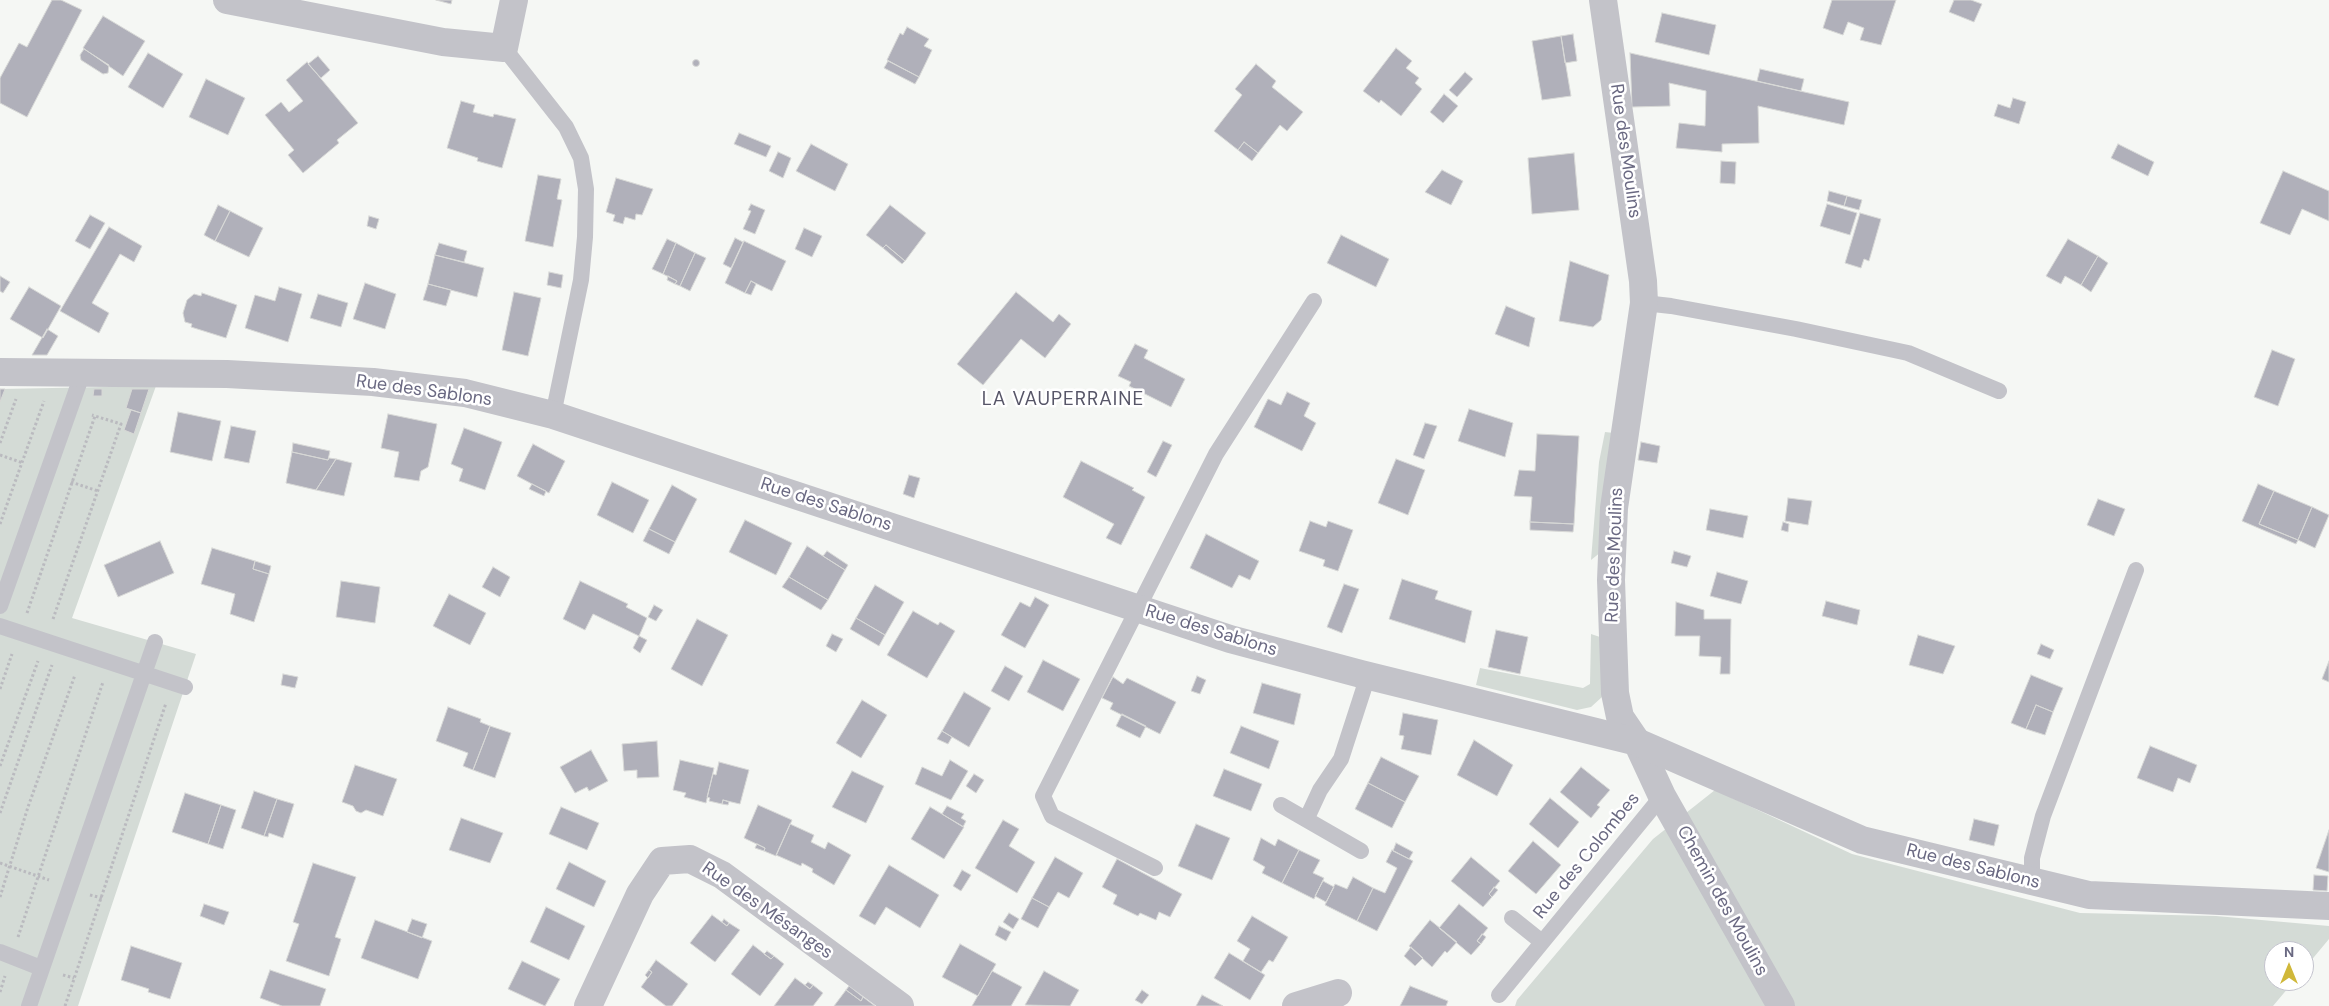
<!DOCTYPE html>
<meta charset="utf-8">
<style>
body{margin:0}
#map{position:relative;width:2329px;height:1006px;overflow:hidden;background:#f5f7f4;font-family:"DM Sans",sans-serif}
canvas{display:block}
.north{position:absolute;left:2264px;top:941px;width:50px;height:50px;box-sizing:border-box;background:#fff;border:1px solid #c3c3cd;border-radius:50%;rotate:0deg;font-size:14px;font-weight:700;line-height:20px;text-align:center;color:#6a6982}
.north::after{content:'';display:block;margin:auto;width:18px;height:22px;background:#d0b83a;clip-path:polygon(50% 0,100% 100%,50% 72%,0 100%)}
</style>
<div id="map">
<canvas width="2329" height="1006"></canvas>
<div class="north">N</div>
</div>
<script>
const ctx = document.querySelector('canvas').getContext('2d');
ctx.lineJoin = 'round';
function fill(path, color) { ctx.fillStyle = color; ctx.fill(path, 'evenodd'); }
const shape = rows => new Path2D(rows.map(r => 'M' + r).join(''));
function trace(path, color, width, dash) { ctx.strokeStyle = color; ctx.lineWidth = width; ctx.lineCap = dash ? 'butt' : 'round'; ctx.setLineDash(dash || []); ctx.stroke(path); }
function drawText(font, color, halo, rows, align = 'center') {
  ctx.font = font + ' "DM Sans",sans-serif'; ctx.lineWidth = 5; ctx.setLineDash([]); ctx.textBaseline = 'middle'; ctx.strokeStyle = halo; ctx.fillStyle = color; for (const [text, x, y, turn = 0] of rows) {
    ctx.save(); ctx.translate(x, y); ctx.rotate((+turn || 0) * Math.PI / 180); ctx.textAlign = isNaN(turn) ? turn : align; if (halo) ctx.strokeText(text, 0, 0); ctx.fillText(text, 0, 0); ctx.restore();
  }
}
const green = shape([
 [156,386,72,618,196,654,78,1006,0,1006,0,389],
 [1605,432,1614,433,1601,552,1591,560,1599,462],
 [1591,634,1600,637,1602,697,1591,707,1577,710,1476,685,1480,668,1583,688,1590,684],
 [1715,790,1852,854,2080,913,2216,916,2329,926,2329,939,2304,969,2304,951,2274,951,2274,981,2294,981,2273,1006,1515,1006,1517,1000,1653,839]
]);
const building = shape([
 [52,0,61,0,82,10,27,117,0,103,0,78,19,43,27,47,52,0],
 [436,0,452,0,451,4,436,0],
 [1832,0,1896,0,1881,45,1860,40,1864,28,1848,22,1843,35,1823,28,1832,0],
 [1954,0,1971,0,1982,4,1974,22,1949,12,1954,0],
 [1662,13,1716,25,1709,55,1655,42,1662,13],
 [103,16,145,41,123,76,83,48,103,16],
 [907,27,929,39,924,46,932,50,919,77,887,60,900,33,903,35,907,27],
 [1573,34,1577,61,1565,63,1561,36,1573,34],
 [1561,36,1571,96,1542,100,1532,41,1561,36],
 [1396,48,1412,61,1406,68,1419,78,1415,83,1422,89,1401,116,1381,100,1379,103,1363,91,1396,48],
 [84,49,109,65,108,73,103,74,81,60,80,55,84,49],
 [148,53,183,74,163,108,128,87,148,53],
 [1630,53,1849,102,1844,125,1758,106,1759,143,1722,144,1722,152,1676,148,1679,123,1705,126,1706,91,1669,83,1670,106,1632,107,1630,53],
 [318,56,330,70,321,78,308,64,318,56],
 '692.5 63a3.5 3.5 0 1 1 7 0a3.5 3.5 0 1 1-7 0Z',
 [888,61,919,77,915,84,884,68,888,61],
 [307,62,358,123,337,140,339,143,303,173,288,155,294,150,265,115,281,102,289,112,303,101,286,80,307,62],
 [1256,64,1276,81,1272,87,1303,112,1287,131,1280,125,1258,153,1244,142,1238,150,1214,131,1242,95,1235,89,1256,64],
 [1760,69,1804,79,1801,91,1757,81,1760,69],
 [1465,72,1473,79,1457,97,1449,90,1465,72],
 [206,79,245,98,228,135,189,117,206,79],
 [1444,94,1458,106,1443,123,1430,112,1444,94],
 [2013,98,2026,102,2019,124,1994,116,1998,104,2010,108,2013,98],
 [461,101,475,105,473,112,493,117,494,114,516,119,502,168,477,161,478,158,447,148,461,101],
 [739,133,771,146,766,157,734,144,739,133],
 [1244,142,1258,153,1252,161,1238,150,1244,142],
 [811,144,848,164,835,191,796,171,811,144],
 [2118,144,2154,162,2148,176,2111,158,2118,144],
 [778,152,791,158,783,178,769,171,778,152],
 [1574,153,1579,210,1532,214,1528,158,1574,153],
 [1721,161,1736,162,1735,184,1720,183,1721,161],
 [1442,170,1463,181,1451,205,1425,192,1442,170],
 [2283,171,2329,191,2329,221,2302,209,2290,235,2260,223,2283,171],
 [538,175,561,179,557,199,562,200,553,247,525,241,538,175],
 [616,178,653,189,642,215,636,214,635,220,625,217,623,224,613,221,615,215,606,212,616,178],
 [1829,191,1847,196,1844,206,1827,201,1829,191],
 [1847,196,1862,200,1859,210,1844,206,1847,196],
 [751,204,765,210,755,234,743,229,751,211,748,210,751,204],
 [1827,204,1857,213,1850,235,1820,226,1827,204],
 [218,205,230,211,215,241,204,235,218,205],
 [890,205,926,233,905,261,886,245,883,248,866,235,890,205],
 [230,211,263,228,249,257,215,241,230,211],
 [1860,213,1881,219,1869,261,1864,259,1861,268,1845,263,1860,213],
 [90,215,105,223,90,249,75,241,90,215],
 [369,216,379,219,376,229,367,226,369,216],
 [109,227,142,246,134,262,120,254,92,303,109,313,99,333,60,311,109,227],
 [804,228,822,236,812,257,795,249,804,228],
 [1341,235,1389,259,1376,287,1327,263,1341,235],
 [735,238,743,242,731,268,723,264,735,238],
 [667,239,676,243,663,274,652,269,667,239],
 [2068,239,2098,256,2081,285,2065,276,2061,284,2046,276,2068,239],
 [744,241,786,261,772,291,751,281,745,293,725,283,744,241],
 [439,243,467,251,464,262,435,255,439,243],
 [676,243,695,253,680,286,675,284,677,281,663,274,676,243],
 [886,245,905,261,902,264,883,248,886,245],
 [695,253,706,258,690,291,680,286,695,253],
 [435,255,484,268,477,297,428,284,435,255],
 [2098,256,2108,263,2091,292,2081,285,2098,256],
 [1570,261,1609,275,1601,320,1593,327,1559,321,1570,261],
 [549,272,563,275,561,288,547,285,549,272],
 [0,276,10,282,3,293,0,291,0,276],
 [668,276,677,281,675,284,667,280,668,276],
 [751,281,756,284,751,295,745,293,751,281],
 [365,283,396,294,385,329,353,319,365,283],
 [428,284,451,290,446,306,423,300,428,284],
 [29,287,61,306,43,338,10,319,29,287],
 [279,287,302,294,288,342,245,328,255,295,275,301,279,287],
 [514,292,541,298,528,356,502,350,514,292],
 [1016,292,1053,322,1059,314,1071,324,1045,358,1021,339,983,385,957,364,1016,292],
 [202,293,237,305,226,338,191,327,192,324,185,322,183,313,187,300,194,294,201,296,202,293],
 [318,294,348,303,341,327,310,318,318,294],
 [1506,306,1535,318,1529,347,1495,334,1506,306],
 [47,329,58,336,47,355,32,355,47,329],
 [1135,344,1148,350,1144,358,1185,379,1171,407,1129,386,1131,382,1118,376,1135,344],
 [2272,350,2295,359,2278,406,2254,397,2272,350],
 [0,389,5,389,0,402,0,389],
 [94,389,102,389,102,396,93,396,94,389],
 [132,389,149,389,141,413,126,408,132,389],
 [1287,392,1310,403,1304,416,1316,423,1302,451,1254,427,1268,399,1281,405,1287,392],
 [1469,409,1513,423,1505,457,1458,441,1469,409],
 [131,410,141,413,134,434,124,430,131,410],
 [178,412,221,421,212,461,170,452,178,412],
 [388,414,437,424,428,467,421,471,419,481,394,477,399,452,381,448,388,414],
 [1425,423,1437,426,1424,459,1413,455,1425,423],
 [231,426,256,431,249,463,224,458,231,426],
 [464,428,502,442,485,490,459,481,463,469,451,464,464,428],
 [1537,434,1579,436,1574,524,1530,522,1532,497,1514,496,1519,470,1535,471,1537,434],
 [1163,441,1172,445,1156,477,1147,472,1163,441],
 [1641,442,1660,446,1657,463,1638,460,1641,442],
 [293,443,330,451,328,460,292,452,293,443],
 [533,444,565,461,549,493,517,476,533,444],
 [292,452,328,460,329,458,336,459,316,490,286,483,292,452],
 [336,459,352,463,344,496,316,490,336,459],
 [1396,459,1425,470,1408,515,1378,503,1396,459],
 [1081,461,1134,488,1132,490,1145,497,1121,545,1106,538,1114,524,1063,497,1081,461],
 [909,475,920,478,914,498,903,494,909,475],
 [612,482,649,500,633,533,597,515,612,482],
 [532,484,546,491,544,496,529,489,532,484],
 [2258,484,2274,491,2259,524,2298,540,2296,544,2242,521,2258,484],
 [672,485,697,499,675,542,649,529,672,485],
 [2274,491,2312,507,2298,540,2259,524,2274,491],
 [1788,498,1812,501,1808,525,1785,521,1788,498],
 [2098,499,2125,509,2114,536,2087,525,2098,499],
 [2312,507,2329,515,2315,548,2298,540,2312,507],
 [1710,509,1748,516,1743,538,1706,530,1710,509],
 [745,520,792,543,776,575,729,552,745,520],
 [1310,521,1326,527,1328,521,1353,530,1338,571,1323,566,1325,560,1299,551,1310,521],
 [1530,522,1574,524,1573,532,1530,530,1530,522],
 [1783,522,1789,524,1788,532,1781,530,1783,522],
 [649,529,675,542,669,554,643,541,649,529],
 [1206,534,1259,561,1250,580,1239,575,1232,588,1190,568,1206,534],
 [160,541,174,573,118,597,104,565,160,541],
 [807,546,845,570,828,600,789,577,807,546],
 [212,548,255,561,253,569,269,574,254,622,230,614,235,594,201,584,212,548],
 [827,551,848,565,845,570,823,556,827,551],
 [1674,551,1691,556,1687,567,1671,563,1674,551],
 [255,561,271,566,269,574,253,569,255,561],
 [493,567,510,577,500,597,482,587,493,567],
 [1717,572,1748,581,1741,604,1710,596,1717,572],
 [789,577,828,600,821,610,782,587,789,577],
 [1402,579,1438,591,1435,599,1472,611,1465,643,1389,619,1402,579],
 [341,581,380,587,375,623,336,617,341,581],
 [580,581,628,604,626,607,647,618,639,636,593,614,585,630,563,619,580,581],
 [1344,584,1359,589,1342,633,1327,627,1344,584],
 [875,585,904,602,885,635,856,618,875,585],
 [449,594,486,613,470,645,433,626,449,594],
 [1035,597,1049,605,1025,648,1001,635,1020,602,1030,607,1035,597],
 [1826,601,1860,610,1857,625,1822,616,1826,601],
 [1676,602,1704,610,1704,619,1731,619,1730,674,1720,674,1721,657,1699,656,1700,636,1675,636,1676,602],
 [654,605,663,610,656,621,648,617,654,605],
 [913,611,938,625,940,622,955,631,927,678,887,655,913,611],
 [856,618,885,635,879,646,850,629,856,618],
 [697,619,728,635,702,686,671,669,697,619],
 [1496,630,1528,637,1520,674,1488,667,1496,630],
 [832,634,843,639,836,652,826,646,832,634],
 [1918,635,1955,646,1943,674,1909,665,1918,635],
 [639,636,647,640,640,653,633,648,639,636],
 [2041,644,2054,650,2050,659,2037,654,2041,644],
 [1043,660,1080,679,1063,711,1027,692,1043,660],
 [2329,661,2329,682,2322,679,2329,661],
 [1005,666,1023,676,1009,701,991,691,1005,666],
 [283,674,298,677,295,688,281,685,283,674],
 [2031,675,2063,688,2053,712,2036,705,2026,729,2011,723,2031,675],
 [1197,676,1206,680,1200,694,1191,691,1197,676],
 [1113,677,1123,684,1127,678,1176,702,1160,734,1110,709,1113,703,1102,698,1113,677],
 [1262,683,1301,694,1294,725,1253,713,1262,683],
 [964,692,991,708,969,747,942,731,964,692],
 [862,700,887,715,861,758,836,743,862,700],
 [2036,705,2053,712,2045,735,2026,729,2036,705],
 [448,707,481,719,480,722,490,726,473,770,463,766,468,753,436,741,448,707],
 [1403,713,1438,720,1431,755,1401,749,1404,736,1399,735,1403,713],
 [1122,714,1146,726,1140,738,1116,726,1122,714],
 [490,726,511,733,495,778,473,770,490,726],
 [1241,726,1279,741,1269,769,1230,753,1241,726],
 [942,731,952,737,948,744,937,739,942,731],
 [1474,740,1513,765,1497,796,1457,775,1474,740],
 [657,741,659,777,637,778,637,770,624,771,622,744,657,741],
 [2150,746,2197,765,2190,783,2178,778,2173,792,2137,778,2150,746],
 [591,750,608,781,589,791,587,787,575,793,560,767,591,750],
 [1381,757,1419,776,1405,802,1368,783,1381,757],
 [680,760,714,768,706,803,684,797,686,793,673,790,680,760],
 [950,760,968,771,951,800,915,784,922,767,942,776,950,760],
 [719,762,749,770,740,804,723,800,722,804,709,801,710,798,707,797,713,774,716,775,719,762],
 [355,765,397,779,383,816,366,810,361,813,356,811,353,806,342,802,355,765],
 [1581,767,1610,790,1597,805,1600,807,1591,818,1560,792,1581,767],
 [1224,769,1262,784,1251,811,1213,796,1224,769],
 [852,771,884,786,866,823,832,807,852,771],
 [974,774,984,780,976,793,966,786,974,774],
 [1368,783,1405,802,1392,828,1355,809,1368,783],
 [254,791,277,799,264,836,241,828,254,791],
 [185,793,221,805,208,844,172,832,185,793],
 [1550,798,1579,822,1558,848,1529,824,1550,798],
 [277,799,294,804,283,838,269,833,268,837,264,836,277,799],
 [723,800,729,802,728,805,722,804,723,800],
 [221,805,236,810,223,849,208,844,221,805],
 [758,805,792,820,776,856,764,851,765,848,744,838,758,805],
 [947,806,964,814,961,818,966,821,963,827,942,814,947,806],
 [561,807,599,823,587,850,549,834,561,807],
 [930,807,964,827,944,859,911,839,930,807],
 [461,818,503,833,490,863,449,850,461,818],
 [1974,819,1999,825,1994,846,1969,840,1974,819],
 [1003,820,1019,829,1009,846,1035,862,1017,893,975,868,1003,820],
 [790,824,814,835,811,842,825,849,828,842,851,855,834,885,812,872,813,869,802,863,801,866,776,855,790,824],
 [1196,824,1230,838,1212,880,1178,866,1196,824],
 [2329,830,2329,872,2316,868,2329,830],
 [1261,838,1275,846,1278,839,1299,850,1282,883,1262,873,1265,867,1253,860,1261,838],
 [1533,841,1561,865,1536,894,1508,871,1533,841],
 [1396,843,1413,852,1409,859,1393,851,1396,843],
 [757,844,765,848,764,851,755,848,757,844],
 [1299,850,1320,860,1313,873,1324,878,1314,899,1282,883,1299,850],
 [1392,850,1413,861,1377,931,1357,921,1373,888,1385,893,1397,868,1386,862,1392,850],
 [1055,857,1083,873,1069,898,1058,892,1049,907,1032,898,1055,857],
 [1471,857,1500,881,1489,894,1492,897,1483,907,1451,881,1471,857],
 [1117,859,1182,894,1170,917,1159,912,1156,920,1140,913,1138,916,1113,904,1117,895,1102,887,1117,859],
 [569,862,606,881,594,907,556,889,569,862],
 [313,863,356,877,335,937,341,939,329,976,286,961,299,924,293,922,313,863],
 [889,865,939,895,920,928,886,907,875,925,859,916,889,865],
 [962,870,971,875,961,891,953,886,962,870],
 [2314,875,2328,876,2327,891,2313,890,2314,875],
 [1353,877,1373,888,1357,921,1325,905,1335,884,1347,889,1353,877],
 [1323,881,1334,887,1326,902,1315,896,1323,881],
 [1494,887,1498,890,1492,897,1489,894,1494,887],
 [1032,898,1049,907,1038,928,1021,919,1032,898],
 [204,904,229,912,224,925,200,916,204,904],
 [1459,904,1488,928,1477,941,1481,944,1471,955,1439,928,1459,904],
 [546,907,585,926,569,960,530,942,546,907],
 [1009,913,1019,919,1013,929,1003,922,1009,913],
 [712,915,727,926,729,923,740,930,715,962,690,943,712,915],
 [1252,916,1288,937,1273,962,1269,960,1261,972,1243,961,1250,949,1237,941,1252,916],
 [412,919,427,924,422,938,407,932,412,919],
 [724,919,729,923,727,926,722,922,724,919],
 [375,920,432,941,418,979,361,958,375,920],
 [1430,920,1457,942,1447,953,1445,951,1432,967,1409,946,1430,920],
 [999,926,1011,932,1006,941,995,935,999,926],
 [1482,934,1486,937,1481,944,1477,941,1482,934],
 [960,944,996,964,978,996,942,977,960,944],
 [753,945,771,959,774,956,784,964,760,996,731,974,753,945],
 [131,946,182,963,170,999,148,992,149,989,121,980,131,946],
 [1411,947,1423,958,1415,966,1404,956,1411,947],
 [767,951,774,956,771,959,764,954,767,951],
 [1229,953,1265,975,1250,1000,1214,978,1229,953],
 [656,960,688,984,672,1006,666,1006,641,987,652,972,649,970,656,960],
 [522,961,560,979,545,1006,508,989,522,961],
 [270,970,326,989,320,1006,282,1006,260,998,270,970],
 [649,970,652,972,648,978,645,975,649,970],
 [992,971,1022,987,1011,1006,972,1006,992,971],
 [1044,971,1079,990,1070,1006,1025,1005,1044,971],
 [795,978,810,989,813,985,823,993,813,1006,774,1006,795,978],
 [808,982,813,985,810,989,805,985,808,982],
 [849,986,863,997,861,1001,846,990,849,986],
 [1410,986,1448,1001,1446,1006,1400,1006,1410,986],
 [846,990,861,1001,863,997,875,1006,834,1006,846,990],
 [1142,990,1149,995,1142,1004,1135,1000,1142,990],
 [1202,995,1223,1006,1196,1006,1202,995]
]);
const path = shape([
 [0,443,16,399],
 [0,455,23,463],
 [71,482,98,491],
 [0,524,44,401],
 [27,613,95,416,92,415],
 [53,619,121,424,95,416],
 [0,689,12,654],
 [0,766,38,661],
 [0,813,52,665],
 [0,863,49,880],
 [90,895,102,898],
 [0,897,28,807,75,675],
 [18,937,103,682],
 [63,975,74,978],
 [0,992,5,976],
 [65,1006,166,703]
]);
const service = shape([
 [504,48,566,127,581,158,586,189,585,237,581,280,553,415],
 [1644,303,1671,306,1796,329,1908,353,1999,391],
 [0,606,83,372],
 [0,626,185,687],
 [1281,805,1361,851],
 [1307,818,1320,790,1341,759,1364,688,1361,674],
 [1155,868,1052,816,1043,796,1216,454,1314,301],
 [2032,881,2032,858,2043,816,2136,570],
 [1512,918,1542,942],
 [0,952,41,968],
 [1499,995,1662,796],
 [29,1006,155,642]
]);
const minor = shape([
 [227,0,443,42,504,48,514,0],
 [1603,0,1643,281,1644,303,1614,508,1611,580,1615,693,1620,717,1637,742,1662,796,1781,1006],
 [588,1006,640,894,662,861,690,859,722,875,900,1006],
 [1296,1006,1338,993]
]);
const tertiary = shape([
 [0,372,227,374,373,382,465,393,553,415,1230,639,1361,674,1637,742,1862,840,2089,895,2329,906]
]);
const streetNames = [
 ["Rue des Moulins",1625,151,82],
 ["Rue des Sablons",424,391,8],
 ["Rue des Sablons",826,505,18],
 ["Rue des Moulins",1615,555,-88],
 ["Rue des Sablons",1211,631,17],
 ["Rue des Colombes",1587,856,-51],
 ["Rue des Sablons",1973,867,14],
 ["Chemin des Moulins",1722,901,61],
 ["Rue des Mésanges",767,911,35]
];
const neighbourhoodNames = [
 ["LA VAUPERRAINE",1063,400]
];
fill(green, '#d4dbd6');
fill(building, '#b0b0ba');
trace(building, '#d7d8d6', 1);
trace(path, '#bababf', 3, [2.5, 2.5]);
trace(service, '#c3c3c9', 16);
trace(minor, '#c3c3c9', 28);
trace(tertiary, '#c3c3c9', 28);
drawText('18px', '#6a6982', '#fff', streetNames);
ctx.letterSpacing = '1px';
drawText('19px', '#575668', '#fff', neighbourhoodNames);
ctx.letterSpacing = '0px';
</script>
